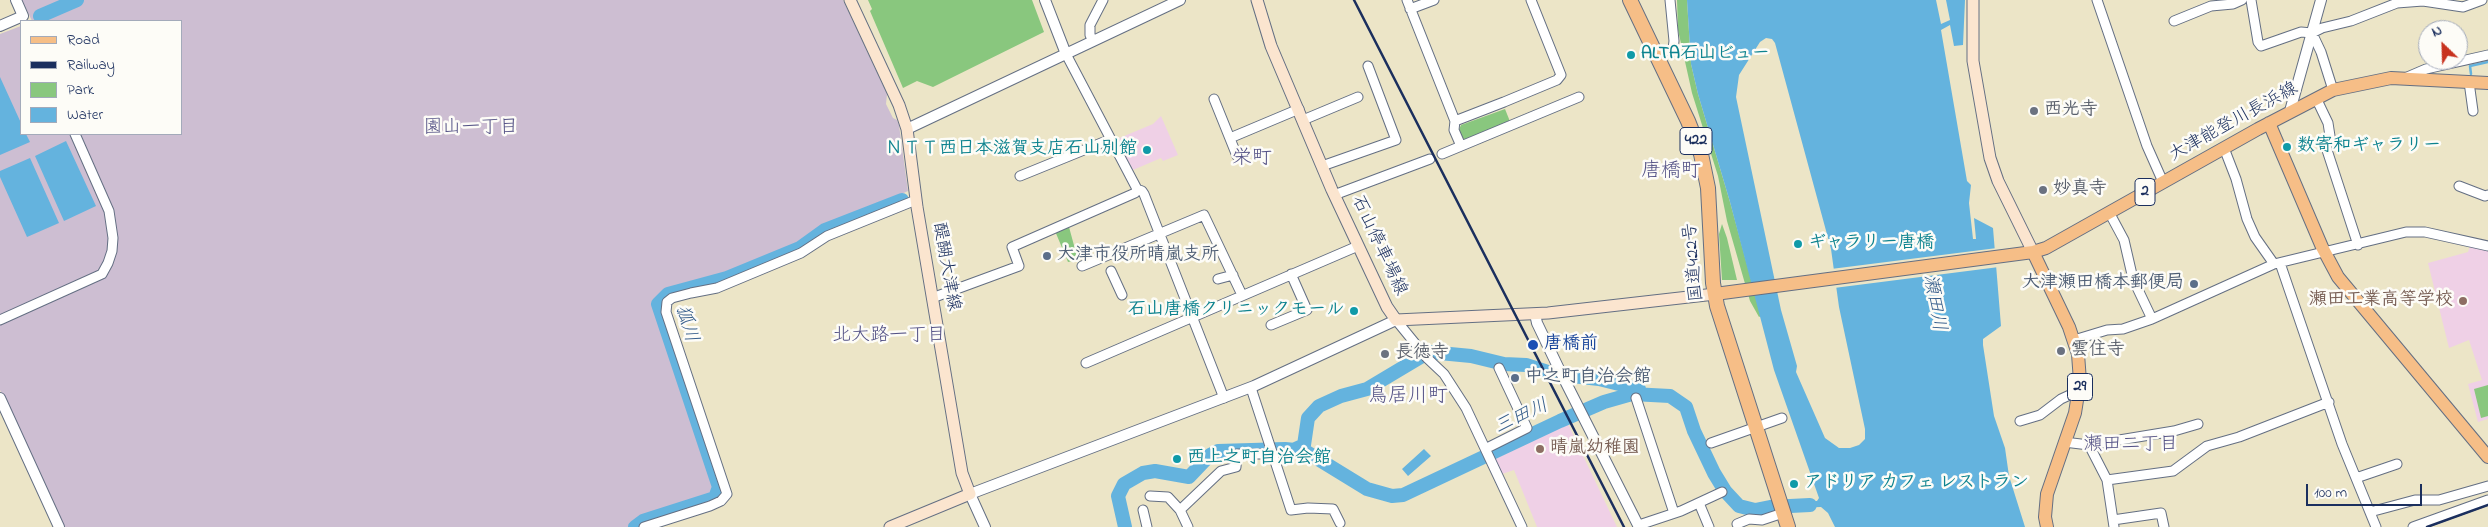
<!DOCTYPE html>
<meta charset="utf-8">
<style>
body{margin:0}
#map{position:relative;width:2488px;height:527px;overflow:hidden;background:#ece5c7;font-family:"Indie Flower",sans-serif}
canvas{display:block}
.legend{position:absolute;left:20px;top:20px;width:162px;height:115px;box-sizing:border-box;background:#fdfcf7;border:1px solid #a3aaba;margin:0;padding:6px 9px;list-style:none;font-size:15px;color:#1b2f5e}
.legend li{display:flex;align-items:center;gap:10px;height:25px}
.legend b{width:25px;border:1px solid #a3aaba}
.north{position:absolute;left:2418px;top:20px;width:50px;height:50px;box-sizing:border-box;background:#fdfcf7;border:1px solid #a3aaba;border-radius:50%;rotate:336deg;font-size:14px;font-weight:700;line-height:20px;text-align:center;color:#1b2f5e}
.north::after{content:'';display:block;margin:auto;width:18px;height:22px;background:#c8321e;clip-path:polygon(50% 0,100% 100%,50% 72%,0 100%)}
.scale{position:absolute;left:2306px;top:484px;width:116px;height:22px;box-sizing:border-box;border:2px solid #1b2f5e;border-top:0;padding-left:6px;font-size:15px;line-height:18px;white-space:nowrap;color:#1b2f5e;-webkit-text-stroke:4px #fdfcf7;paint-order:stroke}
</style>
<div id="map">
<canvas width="2488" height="527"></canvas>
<ul class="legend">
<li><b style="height:6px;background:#f6be87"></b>Road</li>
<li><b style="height:6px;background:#1b2f5e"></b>Railway</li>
<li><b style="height:14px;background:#89c77e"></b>Park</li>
<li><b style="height:14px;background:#64b3de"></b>Water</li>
</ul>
<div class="north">N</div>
<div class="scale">100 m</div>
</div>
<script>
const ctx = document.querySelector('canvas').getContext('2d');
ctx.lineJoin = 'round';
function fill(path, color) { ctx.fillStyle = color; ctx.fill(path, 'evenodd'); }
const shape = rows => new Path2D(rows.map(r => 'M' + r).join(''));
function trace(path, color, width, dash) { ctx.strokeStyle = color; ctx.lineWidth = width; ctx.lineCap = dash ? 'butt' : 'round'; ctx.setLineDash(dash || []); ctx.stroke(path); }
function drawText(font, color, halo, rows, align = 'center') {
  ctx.font = font + ' "Indie Flower","Klee One",sans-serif'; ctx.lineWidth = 5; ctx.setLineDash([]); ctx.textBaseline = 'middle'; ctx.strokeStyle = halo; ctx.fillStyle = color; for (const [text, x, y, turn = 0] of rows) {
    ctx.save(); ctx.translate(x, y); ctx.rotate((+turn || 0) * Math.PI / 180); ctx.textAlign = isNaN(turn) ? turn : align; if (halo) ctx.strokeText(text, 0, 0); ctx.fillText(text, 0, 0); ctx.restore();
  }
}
const built = shape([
 [1161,116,1178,155,1163,161,1161,158,1133,170,1117,139,1153,124],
 [2470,246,2488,249,2488,419,2478,422,2468,384,2482,380,2469,340,2449,348,2428,263,2468,252],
 [1568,424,1617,527,1537,527,1514,470,1502,474,1495,459]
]);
const industrial = shape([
 [22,0,843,0,887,94,886,104,893,118,897,120,899,125,908,191,824,229,802,244,724,276,667,292,654,304,717,488,714,496,640,519,632,527,65,527,61,523,40,479,0,390,0,34,21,26,21,134,181,134,181,21,32,21]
]);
const green = shape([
 [868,0,1032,0,1044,32,933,87,917,81,903,88,870,11,872,9],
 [1677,0,1687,0,1691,64,1698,94,1730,202,1761,316,1759,317,1750,301,1727,221,1718,176,1692,93,1678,30],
 [1505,109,1511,124,1468,140,1461,138,1458,132,1461,125],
 [1722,224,1727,238,1737,280,1722,280,1719,234],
 [1067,226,1069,227,1078,260,1068,262,1055,231],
 [2488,385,2488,416,2481,418,2474,389]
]);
const water = shape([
 [1687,0,1936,0,1941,24,1950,20,1946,0,1965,0,1963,45,1954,46,1950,25,1941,30,1967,181,1971,185,1969,203,1973,239,1976,239,1974,218,1993,228,2001,326,1983,339,1983,345,1994,416,2005,448,2009,476,2025,527,1835,527,1828,513,1821,507,1792,508,1789,501,1817,501,1819,498,1774,370,1730,202,1698,94,1691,64],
 [1766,38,1772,39,1775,43,1831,249,1839,307,1865,429,1865,439,1859,445,1850,448,1839,448,1825,438,1796,372,1797,366,1781,310,1736,97,1739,75,1760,42],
 [0,77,21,123,21,134,26,134,30,142,0,155],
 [66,141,96,206,64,221,35,156],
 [30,158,59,223,27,237,0,177,0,171],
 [1424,449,1431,456,1408,476,1402,469]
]);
const pier = shape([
 [1997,248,1999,267,1834,288,1831,269]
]);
const stream = shape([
 [2471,74,2470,66,2488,62]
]);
const river = shape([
 [40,16,77,0],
 [1293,450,1304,445,1308,418,1319,406,1341,396,1367,389,1429,352,1471,356,1504,364,1526,365,1554,374,1599,379,1639,389],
 [635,527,643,521,715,498,719,487,658,304,668,294,727,278,800,248,825,230,902,200],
 [1125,527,1118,496,1124,484,1143,473,1155,471,1189,477,1210,455,1218,451,1285,449,1305,451,1367,489,1392,496,1403,495,1560,421,1604,402,1632,394,1670,396,1686,407,1694,431,1714,473,1725,491,1739,506,1755,510,1770,507,1810,505]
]);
const minor = shape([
 [1407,0,1455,121,1504,102,1557,80,1561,75,1531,0],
 [2097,0,2147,146,2163,182],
 [2251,0,2258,42,2261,46,2301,32,2312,33,2322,28,2351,21,2397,3,2423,1,2463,7,2482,0],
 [1410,9,1434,0],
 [2174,21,2211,6,2233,4,2242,0],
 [2312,33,2321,52,2333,90],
 [1093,41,1090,35,1090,25,1103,0],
 [1656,54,1673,49,1674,41,1670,0],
 [2405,78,2426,69,2488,55],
 [2469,82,2473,111],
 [2316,98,2328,123,2330,136,2326,147,2358,245],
 [1214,99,1237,156],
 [1303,120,1358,97],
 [1455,121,1454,130,1461,146],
 [1230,138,1299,109],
 [2224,148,2236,179,2247,219,2255,237,2274,264],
 [1442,154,1579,97],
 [1322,166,1396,140,1368,66],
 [1020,176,1111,139],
 [2459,186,2485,196,2488,195],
 [1137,189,1142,191,1144,194,1224,398],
 [1334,195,1430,159],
 [2109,212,2124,240,2133,279,2152,319],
 [2280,263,2342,444,2376,527],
 [1082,266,1204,215,1242,295],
 [1111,271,1122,295],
 [1218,279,1233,275],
 [932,298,1019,266,1012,247,1135,193,1137,189,1066,54],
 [0,320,102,274,108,263,112,251,113,238,109,211,75,134],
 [1396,320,1427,358,1444,374,1466,408,1522,527],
 [1271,325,1307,310,1291,274],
 [2074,340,2107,330,2123,329,2152,319,2274,264,2406,232,2425,232,2488,246],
 [1086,363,1358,246],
 [1251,388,1291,510,1308,508,1333,509,1340,523],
 [1636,398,1674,513],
 [2020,421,2040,415,2061,399,2074,393,2080,393],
 [2064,442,2089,445,2174,431,2198,424],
 [1711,443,1782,418],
 [2089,445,2107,480,2173,471,2207,446,2239,437,2329,402],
 [1487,448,1527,428,1499,368],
 [2356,478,2397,464],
 [2107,480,2114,527],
 [1150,496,1168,497,1180,510,1188,527],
 [1699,503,1709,527],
 [1143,510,1147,527],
 [1180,510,1221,471,1236,467,1237,454,1271,454],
 [2370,512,2415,500,2439,500,2488,486],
 [2113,520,2161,513,2164,527],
 [1737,524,1749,519,1762,520,1783,513],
 [1639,525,1681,511,1722,492],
 [644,527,710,506,721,501,727,494,666,312,667,302,672,298,691,293,717,288,801,253,827,236,916,200],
 [2413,527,2488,500]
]);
const tertiary = shape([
 [1045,0,1066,54],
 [0,26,23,16,16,0],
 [2290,111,2321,0],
 [907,129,1180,0],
 [1535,314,1537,323,1559,369,1639,527],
 [0,398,59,527],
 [985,527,970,494,1254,386,1396,320]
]);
const secondary = shape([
 [850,0,899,105,907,129,917,207,962,473,970,494,890,527],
 [1257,0,1271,46,1332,190,1387,307,1396,320,1548,313,1715,294],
 [1973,0,1973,61,1990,158,1998,181,2033,252]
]);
const primary = shape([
 [2269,123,2322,247,2338,277,2488,457],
 [2033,252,2069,327,2078,354,2080,381,2075,413,2047,494,2045,517,2047,527],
 [1715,294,2033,252,2046,248,2258,129,2333,90,2391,78,2488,83]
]);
const trunk = shape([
 [1630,0,1688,121,1701,154,1708,188,1713,283,1717,306,1788,527]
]);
const rail = shape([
 [1354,0,1624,527],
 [2427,527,2488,505]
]);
const markers = [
 [1631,55,5,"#0f9aa8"],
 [2034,111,5,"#6b7280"],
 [2287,147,5,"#0f9aa8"],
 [1147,150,5,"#0f9aa8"],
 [2043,190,5,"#6b7280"],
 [1798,244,5,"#0f9aa8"],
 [1047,256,5,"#5c6f8a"],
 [2194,284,5,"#5c6f8a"],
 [2463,301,5,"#8d6e63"],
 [1354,311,5,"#0f9aa8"],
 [1533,345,6,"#1a4fb4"],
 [2061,351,5,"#6b7280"],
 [1385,354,5,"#6b7280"],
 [1515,378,5,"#5c6f8a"],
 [1540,449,5,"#8d6e63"],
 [1177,459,5,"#0f9aa8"],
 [1794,484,5,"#0f9aa8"]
];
const shields = [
 [1696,141,32],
 [2145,192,20],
 [2080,387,25]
];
const shieldNames = [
 ["422",1696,141],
 ["2",2145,192],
 ["29",2080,387]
];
const cultureNames = [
 ["ALTA石山ビュー",1641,55],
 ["数寄和ギャラリー",2297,147],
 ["ＮＴＴ西日本滋賀支店石山別館",1137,150,"right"],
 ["ギャラリー唐橋",1808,244],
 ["石山唐橋クリニックモール",1344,311,"right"],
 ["西上之町自治会館",1187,459],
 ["アドリア カフェ レストラン",1804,484]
];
const worshipNames = [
 ["西光寺",2044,111],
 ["妙真寺",2053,190],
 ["雲住寺",2071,351],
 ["長徳寺",1395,354]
];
const streetNames = [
 ["大津能登川長浜線",2234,123,-29],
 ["石山停車場線",1378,246,65],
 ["国道422号",1695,262,-95],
 ["醍醐大津線",945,267,80]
];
const serviceNames = [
 ["大津市役所晴嵐支所",1057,256],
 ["大津瀬田橋本郵便局",2184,284,"right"],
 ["中之町自治会館",1525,378]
];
const educationNames = [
 ["瀬田工業高等学校",2453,301],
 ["晴嵐幼稚園",1550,449,"left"]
];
const transitNames = [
 ["唐橋前",1544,345]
];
const neighbourhoodNames = [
 ["園山一丁目",471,129],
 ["北大路一丁目",889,337],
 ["瀬田二丁目",2131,446]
];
const waterNames = [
 ["瀬田川",1933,303,80],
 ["狐川",685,324,73],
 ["三田川",1522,418,-25]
];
const quarterNames = [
 ["栄町",1252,160],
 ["唐橋町",1671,173],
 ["鳥居川町",1408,398]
];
fill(built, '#efd0e6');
fill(industrial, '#cdbed2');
fill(green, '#89c77e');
fill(water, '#64b3de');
fill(pier, '#ece5c7');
trace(stream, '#64b3de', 2.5);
trace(river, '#64b3de', 14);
trace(minor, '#646f83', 11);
trace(tertiary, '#646f83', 12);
trace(secondary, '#646f83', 13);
trace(primary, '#646f83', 14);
trace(trunk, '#646f83', 16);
trace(minor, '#fff', 9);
trace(tertiary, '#fff', 10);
trace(secondary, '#fbe5cf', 11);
trace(primary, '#f6be87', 12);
trace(trunk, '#f6be87', 14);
trace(rail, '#1b2f5e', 2.5);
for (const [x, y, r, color] of markers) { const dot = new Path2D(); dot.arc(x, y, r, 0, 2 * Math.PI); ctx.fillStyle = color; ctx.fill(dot); trace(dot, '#fdfcf7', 2); }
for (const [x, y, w] of shields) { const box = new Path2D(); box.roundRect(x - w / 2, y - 13.5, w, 27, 4); ctx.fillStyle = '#fdfcf7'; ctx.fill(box); trace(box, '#1b2f5e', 1); }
drawText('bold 16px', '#1b2f5e', null, shieldNames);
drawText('bold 18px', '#0d838f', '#fdfcf7', cultureNames, 'left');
drawText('bold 18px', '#5b616d', '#fdfcf7', worshipNames, 'left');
drawText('18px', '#1b2f5e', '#fdfcf7', streetNames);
drawText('bold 18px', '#4e5e75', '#fdfcf7', serviceNames, 'left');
drawText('bold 18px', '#785e54', '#fdfcf7', educationNames, 'right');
drawText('bold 18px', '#164399', '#fdfcf7', transitNames, 'left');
drawText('19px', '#545286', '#fdfcf7', neighbourhoodNames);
drawText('italic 19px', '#355d8b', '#fdfcf7', waterNames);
drawText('20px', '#545286', '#fdfcf7', quarterNames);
</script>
